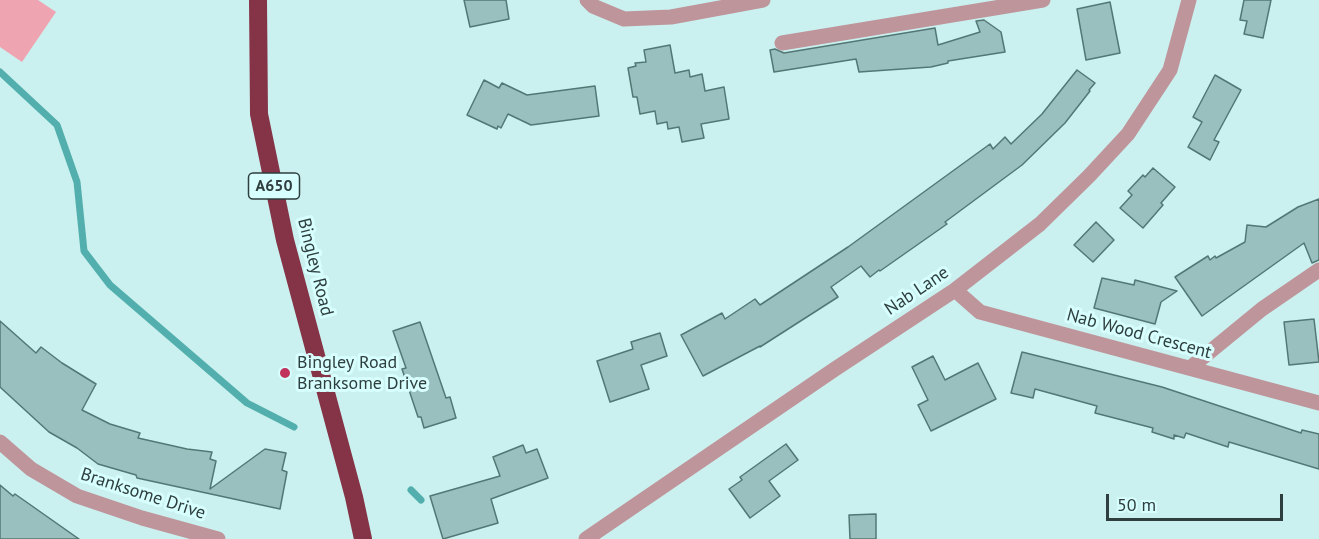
<!DOCTYPE html>
<style>
body{margin:0}
#map{position:relative;width:1319px;height:539px;overflow:hidden;background:#caf1ef;font-family:"PT Sans",sans-serif}
canvas{display:block}
.scale{position:absolute;left:1106px;top:494px;width:177px;height:27px;box-sizing:border-box;border:3px solid #2f3e3e;border-top:0;padding-left:8px;font-size:18px;line-height:21px;white-space:nowrap;color:#2f3e3e;-webkit-text-stroke:4px #d7fffd;paint-order:stroke}
</style>
<div id="map">
<canvas width="1319" height="539"></canvas>
<div class="scale">50 m</div>
</div>
<script>
const ctx = document.querySelector('canvas').getContext('2d');
ctx.lineJoin = 'round';
function fill(path, color) { ctx.fillStyle = color; ctx.fill(path, 'evenodd'); }
const shape = rows => new Path2D(rows.map(r => 'M' + r).join(''));
function trace(path, color, width, dash) { ctx.strokeStyle = color; ctx.lineWidth = width; ctx.lineCap = dash ? 'butt' : 'round'; ctx.setLineDash(dash || []); ctx.stroke(path); }
function drawText(font, color, halo, rows, align = 'center') {
  ctx.font = font + ' "PT Sans",sans-serif'; ctx.lineWidth = 6; ctx.setLineDash([]); ctx.textBaseline = 'middle'; ctx.strokeStyle = halo; ctx.fillStyle = color; for (const [text, x, y, turn = 0] of rows) {
    ctx.save(); ctx.translate(x, y); ctx.rotate((+turn || 0) * Math.PI / 180); ctx.textAlign = isNaN(turn) ? turn : align; if (halo) ctx.strokeText(text, 0, 0); ctx.fillText(text, 0, 0); ctx.restore();
  }
}
const green = shape([
 [0,0,38,0,56,12,22,62,0,47]
]);
const stream = shape([
 [0,72,57,125,77,182,84,251,110,285,247,403,294,427],
 [411,490,421,500]
]);
const building = shape([
 [464,0,506,0,509,19,470,27,464,0],
 [1244,0,1271,0,1263,38,1244,34,1247,21,1240,20,1244,0],
 [1110,2,1120,53,1086,60,1077,9,1110,2],
 [984,20,1001,32,1005,52,948,61,948,63,931,67,859,72,856,59,774,72,770,50,775,49,784,53,935,28,938,45,980,32,976,21,984,20],
 [670,45,675,73,689,70,690,77,702,74,705,91,724,87,729,119,701,124,704,138,682,142,679,127,668,129,667,122,657,124,655,111,640,114,637,97,633,97,628,68,636,66,635,63,646,62,644,50,670,45],
 [1077,70,1095,83,1089,90,1090,91,1065,123,1022,165,945,222,947,224,880,271,879,270,870,277,861,266,831,287,838,297,760,347,760,346,703,376,681,335,722,313,725,319,755,299,760,305,848,247,990,144,993,149,1005,137,1011,144,1042,114,1077,70],
 [1215,75,1241,90,1214,140,1219,142,1210,160,1188,147,1202,122,1193,117,1215,75],
 [484,80,499,88,502,83,527,95,595,86,599,116,531,125,508,114,501,128,498,126,497,129,467,115,484,80],
 [1153,168,1175,187,1161,203,1163,205,1143,228,1120,208,1132,195,1128,191,1143,175,1145,177,1153,168],
 [1319,199,1319,260,1312,263,1304,243,1202,316,1175,277,1208,256,1210,260,1215,256,1216,258,1245,242,1247,225,1266,227,1298,207,1319,199],
 [1096,222,1114,240,1093,262,1074,245,1096,222],
 [1102,278,1134,285,1135,280,1177,291,1161,302,1155,324,1094,308,1102,278],
 [1314,319,1319,362,1289,365,1284,322,1314,319],
 [0,321,36,353,41,347,62,363,96,384,82,410,110,424,140,433,138,438,187,449,212,452,210,459,216,461,210,489,265,449,286,453,282,470,287,472,280,509,137,478,136,475,98,464,77,448,49,432,0,387,0,321],
 [420,322,446,398,450,397,456,418,424,428,421,417,418,417,402,369,406,368,393,331,420,322],
 [660,333,667,356,641,365,649,389,610,402,597,361,633,349,631,342,660,333],
 [1022,352,1162,387,1301,433,1302,430,1319,434,1319,469,1229,442,1228,447,1186,433,1184,438,1174,435,1174,439,1152,432,1153,428,1095,413,1097,406,1035,389,1033,398,1011,393,1022,352],
 [933,356,945,380,978,363,996,399,931,431,918,405,928,400,912,367,933,356],
 [786,444,798,460,769,481,780,496,750,518,729,489,742,480,740,477,786,444],
 [523,445,526,453,537,449,548,478,491,499,498,523,443,539,430,496,500,476,493,457,523,445],
 [0,485,13,496,15,494,79,539,0,539,0,485],
 [876,514,876,539,850,539,849,515,876,514]
]);
const street = shape([
 [587,0,593,6,624,19,671,17,763,0],
 [782,43,1043,0],
 [955,290,980,312,1319,403],
 [1190,368,1262,309,1319,270],
 [0,442,31,469,77,496,142,518,218,539],
 [586,539,835,369,955,290,1040,224,1089,176,1128,134,1170,70,1189,0]
]);
const highway = shape([
 [258,0,259,114,285,240,354,497,363,539]
]);
const markers = [
 [285,373,6,"#c1335d"]
];
const shields = [
 [274,186,51]
];
const shieldNames = [
 ["A650",274,186]
];
const streetNames = [
 ["Bingley Road",315,267,76],
 ["Nab Lane",917,291,-34],
 ["Nab Wood Crescent",1139,334,15],
 ["Branksome Drive",143,494,18]
];
const poiNames = [
 ["Bingley Road",297,363],
 ["Branksome Drive",297,384]
];
fill(green, '#efa4b1');
trace(stream, '#52afad', 7);
fill(building, '#99c0be');
trace(building, '#537775', 1.5);
trace(street, '#bf959c', 15);
trace(highway, '#853448', 18);
for (const [x, y, r, color] of markers) { const dot = new Path2D(); dot.arc(x, y, r, 0, 2 * Math.PI); ctx.fillStyle = color; ctx.fill(dot); trace(dot, '#d7fffd', 2); }
for (const [x, y, w] of shields) { const box = new Path2D(); box.roundRect(x - w / 2, y - 13, w, 26, 4.5); ctx.fillStyle = '#d7fffd'; ctx.fill(box); trace(box, '#2f3e3e', 1.5); }
drawText('bold 16px', '#2f3e3e', null, shieldNames);
drawText('18px', '#2f3e3e', '#d7fffd', streetNames);
drawText('18px', '#2f3e3e', '#d7fffd', poiNames, 'left');
</script>
